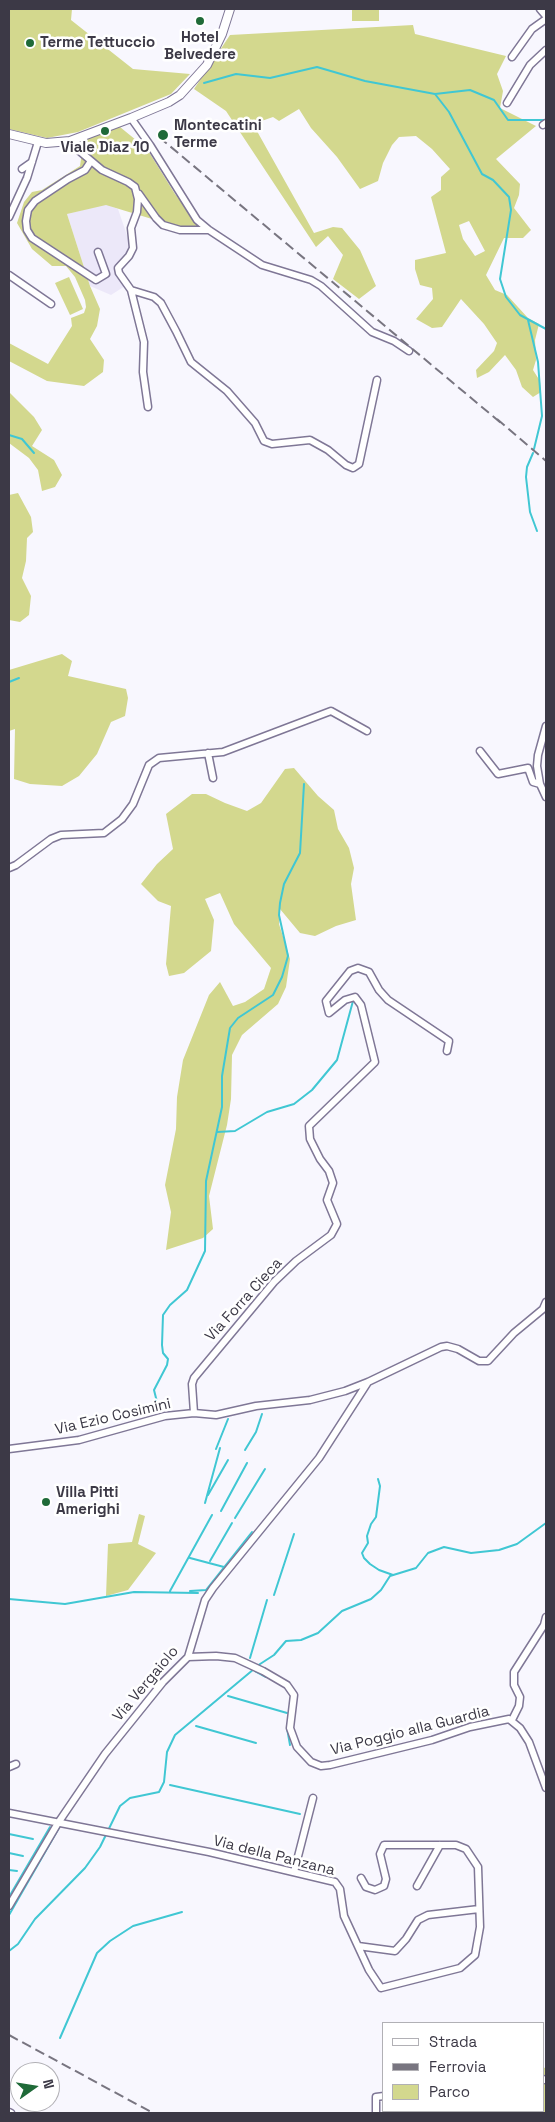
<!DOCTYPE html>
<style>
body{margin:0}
#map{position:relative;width:555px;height:2122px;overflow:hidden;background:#f8f7fe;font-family:"Space Grotesk",sans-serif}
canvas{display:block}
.frame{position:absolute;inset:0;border:10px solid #3c3946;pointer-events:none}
.legend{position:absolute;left:382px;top:2022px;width:162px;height:90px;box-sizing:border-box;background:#fff;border:1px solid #b1b0b5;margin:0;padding:6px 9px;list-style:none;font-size:15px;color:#3c3946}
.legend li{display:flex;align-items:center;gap:10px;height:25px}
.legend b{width:25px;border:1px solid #b1b0b5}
.north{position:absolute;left:10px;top:2062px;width:50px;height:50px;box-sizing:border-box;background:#fff;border:1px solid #b1b0b5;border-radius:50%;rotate:77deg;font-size:14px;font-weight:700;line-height:20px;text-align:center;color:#3c3946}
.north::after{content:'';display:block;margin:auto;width:18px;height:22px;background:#1f6a38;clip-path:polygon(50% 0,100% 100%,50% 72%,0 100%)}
</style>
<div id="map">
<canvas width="555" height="2122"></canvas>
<div class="frame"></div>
<ul class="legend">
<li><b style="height:6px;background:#fff"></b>Strada</li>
<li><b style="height:6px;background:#787580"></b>Ferrovia</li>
<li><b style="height:14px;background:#d3d88e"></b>Parco</li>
</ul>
<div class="north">N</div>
</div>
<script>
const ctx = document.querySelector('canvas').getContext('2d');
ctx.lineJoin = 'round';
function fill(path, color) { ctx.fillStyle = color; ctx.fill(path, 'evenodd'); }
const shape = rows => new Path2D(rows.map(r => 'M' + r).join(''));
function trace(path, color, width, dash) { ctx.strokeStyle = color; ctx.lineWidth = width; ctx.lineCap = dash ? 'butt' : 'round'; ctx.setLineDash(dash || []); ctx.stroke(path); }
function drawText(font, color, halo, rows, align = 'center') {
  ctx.font = font + ' "Space Grotesk",sans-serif'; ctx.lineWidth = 5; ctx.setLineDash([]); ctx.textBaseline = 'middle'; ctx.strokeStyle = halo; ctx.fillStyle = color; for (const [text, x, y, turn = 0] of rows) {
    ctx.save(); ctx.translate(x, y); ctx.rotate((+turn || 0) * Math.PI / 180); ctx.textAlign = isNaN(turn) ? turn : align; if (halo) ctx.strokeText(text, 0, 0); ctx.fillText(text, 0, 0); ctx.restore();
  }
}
const built = shape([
 [106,204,118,209,131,247,122,270,125,286,111,295,90,286,67,214]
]);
const green = shape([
 [9,9,72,9,71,20,133,69,190,74,171,94,78,132,47,138,9,129],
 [352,9,379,9,379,21,352,21],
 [413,25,415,34,506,56,497,74,503,91,500,108,536,126,496,159,520,184,519,195,514,208,531,230,523,238,504,238,486,275,495,290,507,295,528,318,539,324,535,340,536,360,533,370,540,381,541,392,533,397,522,387,516,370,505,355,489,372,477,378,476,370,494,351,497,343,484,324,461,299,442,327,432,328,416,319,433,299,432,288,420,285,415,269,415,260,446,253,431,197,441,190,441,177,450,169,432,149,416,136,399,137,392,145,383,163,378,181,360,189,337,157,311,128,299,109,279,121,273,117,253,124,314,233,333,227,342,228,360,250,376,286,359,299,333,279,343,255,328,236,316,247,226,111,194,89,230,35],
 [469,221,485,251,475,256,463,239,459,225],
 [120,127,147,149,175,194,200,226,175,226,106,205,67,214,90,286,100,309,97,326,90,339,104,360,103,372,84,386,47,381,9,361,9,343,48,364,72,326,71,318,84,313,86,307,85,300,75,277,66,266,52,266,32,249,17,223,24,202,32,192,42,190,80,166,84,139],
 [69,277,83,309,70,315,55,283],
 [9,392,34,417,42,430,32,446,54,460,62,475,55,487,42,491,38,470,29,458,9,443],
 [18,493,31,517,33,532,27,538,26,561,22,578,31,596,29,615,20,622,9,620,9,495],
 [62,654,72,661,68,676,126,689,128,698,125,716,111,722,97,754,79,776,62,786,30,784,14,779,15,729,9,731,9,670],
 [294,768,318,796,334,810,338,829,349,848,354,868,351,884,356,920,336,926,315,936,300,933,280,909,279,924,290,959,286,987,278,1004,242,1035,232,1055,231,1099,227,1125,209,1196,213,1229,203,1238,166,1250,171,1212,165,1185,176,1129,177,1097,183,1060,209,995,220,982,233,1006,245,1002,264,989,271,968,234,924,220,893,205,899,214,920,211,951,184,973,169,976,166,964,171,906,158,901,141,884,157,864,173,849,166,814,192,794,206,794,225,803,247,811,261,803,285,769],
 [139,1514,145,1516,138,1544,156,1553,128,1590,106,1596,108,1544,132,1542],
 [546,2067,546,2113,474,2113,488,2111,544,2111,544,2068]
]);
const stream = shape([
 [204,83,236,74,270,78,317,67,365,81,435,94,470,90,494,100,508,120,546,120],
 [435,94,449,112,482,174,493,180,509,197,511,210,500,279,506,297,520,315,546,329],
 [528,320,538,362,542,416,534,449],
 [9,435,22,439,34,453],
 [533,453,527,467,526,477,530,512,537,531],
 [9,682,19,678],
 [217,1132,235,1131,267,1112,294,1104,312,1090,337,1060,353,1001],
 [159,1410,154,1390,167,1365,168,1359,163,1353,162,1345,163,1315,170,1305,187,1290,205,1251,206,1181,222,1107,222,1076,230,1028,238,1018,273,995,282,977,288,956,279,915,280,903,284,884,300,853,304,784],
 [216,1449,228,1419],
 [245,1450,256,1432,262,1414],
 [378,1479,380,1486,376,1517,371,1524,367,1536,368,1543,362,1553,364,1558,370,1564,379,1570,393,1575],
 [208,1495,228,1460],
 [205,1503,220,1448],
 [221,1511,247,1463],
 [235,1518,265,1469],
 [190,1558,224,1567],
 [210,1561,232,1523],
 [170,1591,212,1515],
 [190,1591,206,1590,252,1532],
 [274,1595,294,1534],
 [9,1599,65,1604,134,1592,198,1593],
 [250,1658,267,1600],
 [257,1666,274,1655,286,1641,301,1640,318,1633,342,1611,371,1599,381,1590,390,1576,416,1568,428,1553,444,1547,471,1553,499,1550,517,1544,546,1523],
 [255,1671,266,1677],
 [228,1696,287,1713],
 [196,1726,256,1743],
 [287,1728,290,1745],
 [170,1785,300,1814],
 [9,1834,33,1839],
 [9,1853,23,1856],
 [9,1870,17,1871],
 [9,1897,50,1827],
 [9,1915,60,1826],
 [9,1951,18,1944,35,1919,85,1868,100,1847,120,1806,130,1798,159,1792,164,1782,167,1752,175,1735,254,1669],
 [60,2038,97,1953,110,1941,133,1926,182,1912]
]);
const minor = shape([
 [540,9,546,16],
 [512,57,532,29,546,19],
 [507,103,530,65,546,50],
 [131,118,150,145,197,220,209,230,262,265,311,280,321,286,372,332,394,341,409,351],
 [543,125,546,123],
 [62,142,77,149,102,170,128,182,135,187,138,199,137,212,131,228,133,248,129,256,118,268,119,273,131,290,154,297,161,303,176,331,191,362,227,391,255,423,264,441,272,444,310,440,328,450,346,465,353,468,359,464,377,380],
 [91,161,85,170,68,179,35,201,28,210,26,221,27,230,32,238,96,280,106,274,98,252],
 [22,169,32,162],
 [139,194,156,218,163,225,180,230,209,230],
 [9,217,27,178,38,142],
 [9,275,51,304],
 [131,290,144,342,143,372,148,407],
 [546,726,538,755,537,766,540,784,546,797],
 [480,751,498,774,528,768,533,782,540,784],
 [208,753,213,778],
 [9,868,16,865,51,839,61,835,104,833,122,819,133,804,149,765,159,758,223,752,331,711,367,731],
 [194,1413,192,1384,194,1378,274,1282,296,1261,331,1235,337,1224,327,1200,333,1183,329,1171,320,1159,310,1139,309,1126,375,1062,361,1005,355,997,345,1000,329,1013,326,1001,350,971,358,968,369,972,379,990,388,1000,449,1041,447,1051],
 [9,1449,79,1440,165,1416,194,1413,216,1415,256,1406,310,1400,345,1391,368,1382,441,1347,447,1346,458,1349,479,1361,488,1361,514,1333,543,1309,546,1302],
 [188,1657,216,1656,235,1658,263,1671,287,1685,294,1695,290,1728,297,1747,311,1762,321,1766,330,1765,432,1740,470,1727,509,1719,520,1728,529,1742,546,1788],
 [512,1720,519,1706,520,1697,514,1685,514,1672,544,1625,546,1617],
 [9,1767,16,1764],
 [9,1813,209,1852,335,1882,340,1889,344,1916,369,1970,381,1988,460,1968,475,1955,480,1927,478,1867,466,1849,456,1845,384,1845,380,1854,386,1879,384,1886,375,1890,366,1887,361,1878],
 [294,1872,313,1798],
 [417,1886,440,1845],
 [9,1906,58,1823,105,1754,163,1682,188,1657,205,1600,213,1588,319,1458,368,1382],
 [358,1946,395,1951,406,1939,418,1920,428,1915,479,1909],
 [544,2080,546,2079],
 [9,2112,11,2113],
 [376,2113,376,2097,384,2096]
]);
const major = shape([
 [9,134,46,143,70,141,131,118,169,102,180,95,207,65,222,34,230,9]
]);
const rail = shape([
 [159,137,501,423],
 [497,419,546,461],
 [9,2035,153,2113]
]);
const markers = [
 [200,21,5,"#1f6a38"],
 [30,43,5,"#1f6a38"],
 [105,131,5,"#1f6a38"],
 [163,135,6,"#1f6a38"],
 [46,1502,5,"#1f6a38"]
];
const poiNames = [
 ["Hotel",200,38,"center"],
 ["Belvedere",200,55,"center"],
 ["Terme Tettuccio",40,43],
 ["Montecatini",174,126],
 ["Terme",174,143],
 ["Viale Diaz 10",105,148,"center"],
 ["Villa Pitti",56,1493],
 ["Amerighi",56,1510]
];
const streetNames = [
 ["Via Forra Cieca",244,1300,-48],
 ["Via Ezio Cosimini",113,1417,-13],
 ["Via Vergaiolo",146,1684,-50],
 ["Via Poggio alla Guardia",410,1731,-14],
 ["Via della Panzana",274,1856,14]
];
fill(built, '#ece8f9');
fill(green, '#d3d88e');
trace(stream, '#40c7d3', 2);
trace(minor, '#7f7796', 9);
trace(major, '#7f7796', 10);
trace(minor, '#fff', 6);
trace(major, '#fff', 8);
trace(rail, '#787580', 2, [10, 5]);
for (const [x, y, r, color] of markers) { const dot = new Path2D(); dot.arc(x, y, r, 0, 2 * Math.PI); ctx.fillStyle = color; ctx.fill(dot); trace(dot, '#fff', 2); }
drawText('bold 15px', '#3c3946', '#fff', poiNames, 'left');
drawText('15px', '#3c3946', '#fff', streetNames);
</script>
